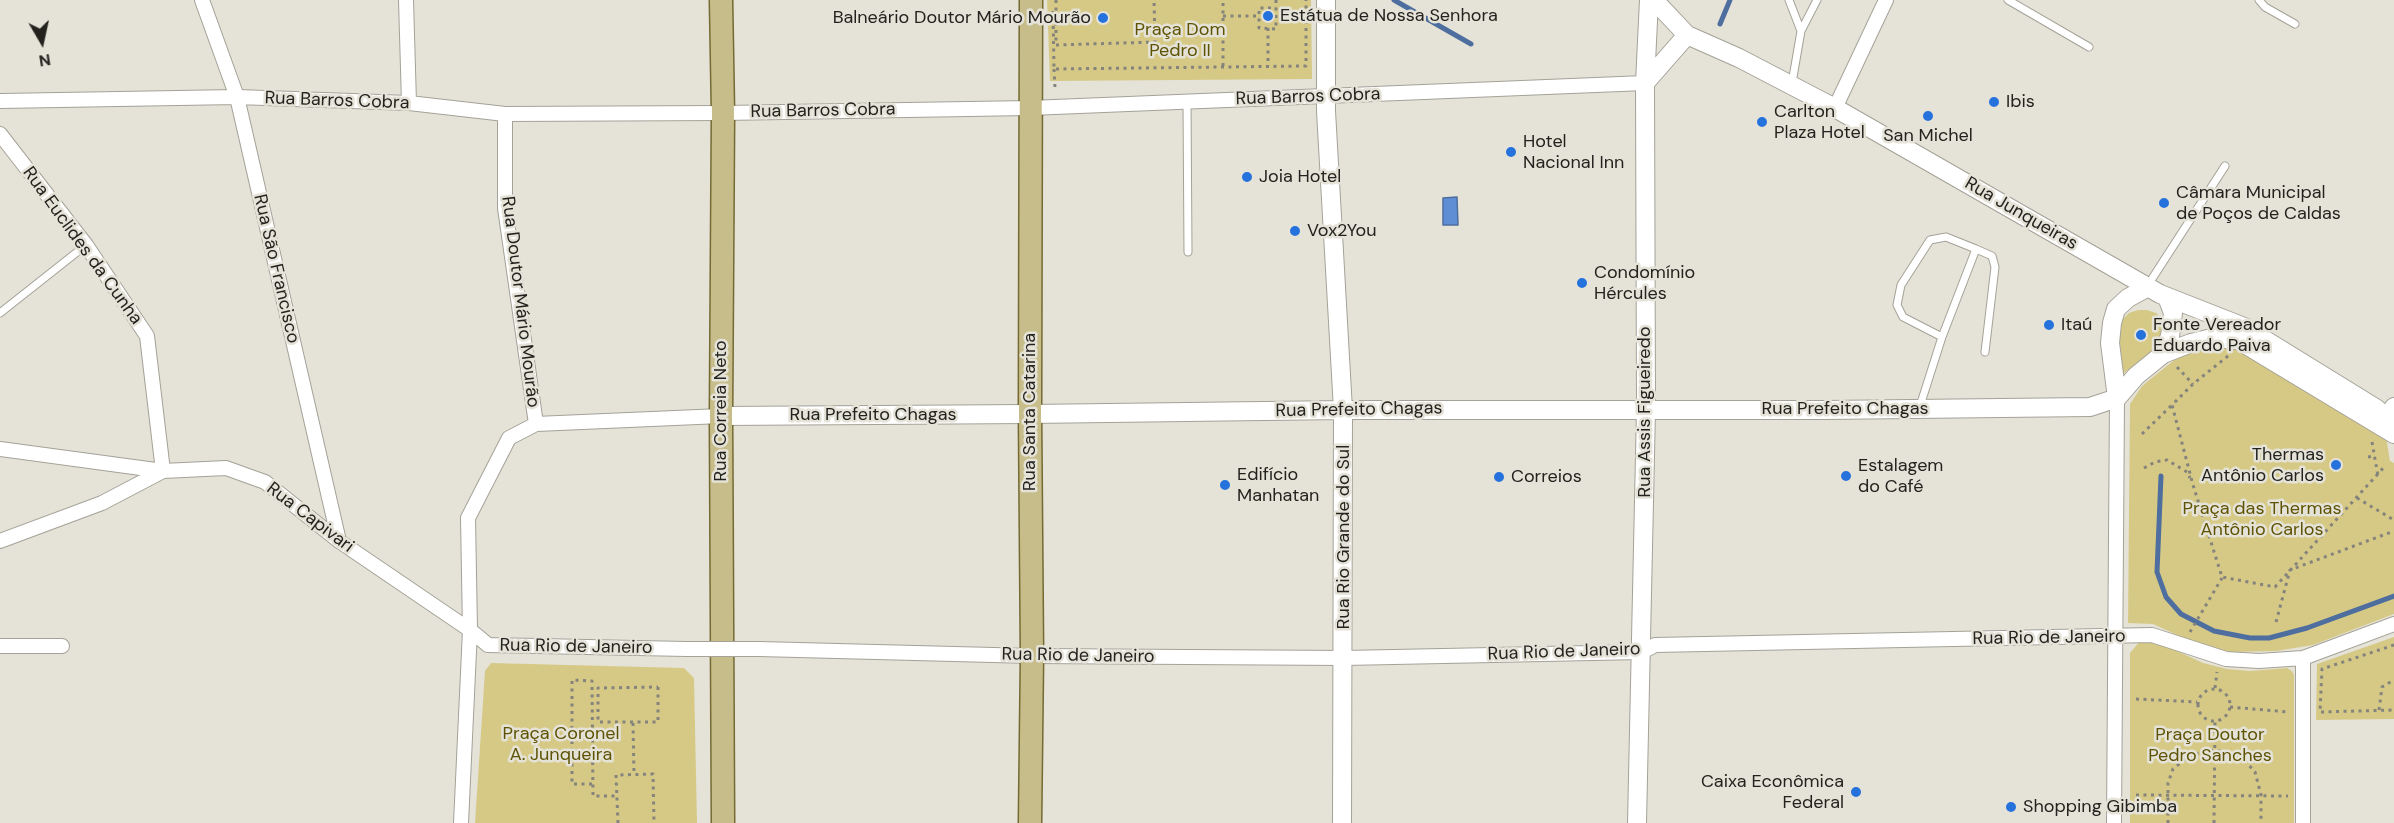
<!DOCTYPE html>
<meta charset="utf-8">
<style>
body{margin:0}
#map{position:relative;width:2394px;height:823px;overflow:hidden;background:#e5e3d8;font-family:"DM Sans",sans-serif}
canvas{display:block}
.north{position:absolute;left:12px;top:12px;width:60px;height:60px;-webkit-text-stroke:4px #e5e3d8;paint-order:stroke;rotate:171deg;font-size:16px;font-weight:700;line-height:24px;text-align:center;color:#23221e}
.north::after{content:'';display:block;margin:auto;width:21px;height:27px;background:#23221e;clip-path:polygon(50% 0,100% 100%,50% 72%,0 100%)}
</style>
<div id="map">
<canvas width="2394" height="823"></canvas>
<div class="north">N</div>
</div>
<script>
const ctx = document.querySelector('canvas').getContext('2d');
ctx.lineJoin = 'round';
function fill(path, color) { ctx.fillStyle = color; ctx.fill(path, 'evenodd'); }
const shape = rows => new Path2D(rows.map(r => 'M' + r).join(''));
function trace(path, color, width, dash) { ctx.strokeStyle = color; ctx.lineWidth = width; ctx.lineCap = dash ? 'butt' : 'round'; ctx.setLineDash(dash || []); ctx.stroke(path); }
function drawText(font, color, halo, rows, align = 'center') {
  ctx.font = font + ' "DM Sans",sans-serif'; ctx.lineWidth = 5; ctx.setLineDash([]); ctx.textBaseline = 'middle'; ctx.strokeStyle = halo; ctx.fillStyle = color; for (const [text, x, y, turn = 0] of rows) {
    ctx.save(); ctx.translate(x, y); ctx.rotate((+turn || 0) * Math.PI / 180); ctx.textAlign = isNaN(turn) ? turn : align; if (halo) ctx.strokeText(text, 0, 0); ctx.fillText(text, 0, 0); ctx.restore();
  }
}
const green = shape([
 [1047,0,1311,0,1312,79,1050,81],
 [2138,310,2147,310,2156,313,2162,319,2164,330,2153,350,2123,374,2119,333,2122,320,2129,313],
 [2212,345,2235,346,2386,437,2390,461,2394,463,2394,614,2313,645,2276,651,2231,652,2201,646,2153,624,2128,623,2130,404,2142,386,2173,361,2193,349],
 [2394,637,2394,719,2316,720,2317,664],
 [2140,641,2160,643,2203,663,2227,669,2250,671,2287,668,2292,671,2294,675,2294,823,2130,823,2130,653],
 [491,663,684,668,694,678,697,823,475,823,485,671]
]);
const water = shape([
 [1457,197,1458,225,1443,225,1443,198,1457,197]
]);
const stream = shape([
 [1394,0,1471,44],
 [1720,24,1730,0],
 [2161,476,2157,572,2166,597,2181,614,2214,631,2250,638,2269,638,2307,628,2394,596]
]);
const path = shape([
 [1056,0,1056,45,1155,42,1154,0],
 [1276,0,1276,29,1259,28,1259,8,1276,8],
 [1053,11,1054,69,1306,66,1306,0],
 [1223,16,1259,16],
 [1268,28,1268,66],
 [1223,66,1223,0],
 [1054,69,1055,88],
 [2228,356,2193,384,2172,405,2193,485,2222,577,2275,587,2386,465],
 [2177,367,2193,384],
 [2142,434,2172,405],
 [2372,442,2378,476],
 [2368,457,2374,456],
 [2144,468,2155,462,2167,460,2187,472,2190,478],
 [2357,498,2394,520],
 [2276,622,2290,570,2394,531],
 [2190,632,2222,578],
 [2394,645,2322,669,2320,712,2394,710],
 [658,687,658,722,598,722,598,688,658,687],
 [2215,688,2217,672],
 '2198 705a16 16 0 1 1 32 0a16 16 0 1 1-32 0Z',
 [2136,699,2197,702],
 [2230,707,2288,712],
 [2379,710,2382,687,2394,680],
 [633,723,634,775],
 [592,784,572,784,572,680,592,681,593,796,617,796],
 [2136,795,2288,796],
 [618,823,616,775,653,774,654,823],
 [2168,823,2168,783,2173,769,2190,755,2214,750,2240,755,2255,772,2261,795,2261,823],
 [2214,823,2215,721]
]);
const service = shape([
 [1789,0,1801,31,1792,83],
 [2008,0,2089,47],
 [2259,0,2265,7,2295,24],
 [1801,31,1817,0],
 [1187,102,1188,252],
 [2148,285,2225,166],
 [0,313,86,245],
 [1942,337,1903,317,1897,305,1901,285,1930,240,1946,237,1976,249],
 [1920,406,1942,337,1976,249,1992,256,1995,267,1985,352]
]);
const minor = shape([
 [202,0,237,97,339,541],
 [406,0,409,103],
 [0,101,237,97,409,103,505,114,723,113,1030,108,1645,83],
 [1835,108,1886,0],
 [505,114,505,208,536,424],
 [0,134,86,245,147,336,163,471,0,449],
 [0,541,102,503,163,471,226,468,265,482,339,541,470,630,488,645,687,649],
 [0,646,62,646],
 [759,649,1032,656,1344,658,1642,652,1655,645,2152,635,2226,659,2259,661,2303,658,2394,624],
 [461,823,470,630,468,518,509,438,536,424,721,416],
 [2114,823,2117,398],
 [2303,823,2303,658]
]);
const tertiary = shape([
 [1326,0,1326,111,1343,410,1342,823],
 [1654,0,1687,35,1739,58,1835,108,2160,294,2244,327,2377,409],
 [1645,83,1687,35],
 [2163,354,2170,336,2173,313,2167,297],
 [2117,398,2110,343,2112,323,2116,309,2128,298,2148,287],
 [721,416,1030,414,1343,410,1824,410,2090,407,2117,398,2136,376,2163,354,2191,343,2212,338,2238,340,2394,434],
 [2382,427,2394,407],
 [1637,823,1646,409,1645,83,1649,0]
]);
const primary = shape([
 [721,0,723,113,721,416,723,823],
 [1030,823,1032,656,1030,414,1031,0]
]);
const minorBridge = shape([
 [687,649,759,649]
]);
const markers = [
 [1268,16,6,"#2672dd"],
 [1103,18,6,"#2672dd"],
 [1994,102,6,"#2672dd"],
 [1928,116,6,"#2672dd"],
 [1762,122,6,"#2672dd"],
 [1511,152,6,"#2672dd"],
 [1247,177,6,"#2672dd"],
 [2164,203,6,"#2672dd"],
 [1295,231,6,"#2672dd"],
 [1582,283,6,"#2672dd"],
 [2049,325,6,"#2672dd"],
 [2141,335,6,"#2672dd"],
 [2336,465,6,"#2672dd"],
 [1846,476,6,"#2672dd"],
 [1499,477,6,"#2672dd"],
 [1225,485,6,"#2672dd"],
 [1856,792,6,"#2672dd"],
 [2011,807,6,"#2672dd"]
];
const poiNames = [
 ["Estátua de Nossa Senhora",1280,16],
 ["Balneário Doutor Mário Mourão",1091,18,"right"],
 ["Ibis",2006,102],
 ["Carlton",1774,112],
 ["Plaza Hotel",1774,133],
 ["San Michel",1928,136,"center"],
 ["Hotel",1523,142],
 ["Nacional Inn",1523,163],
 ["Joia Hotel",1259,177],
 ["Câmara Municipal",2176,193],
 ["de Poços de Caldas",2176,214],
 ["Vox2You",1307,231],
 ["Condomínio",1594,273],
 ["Hércules",1594,294],
 ["Itaú",2061,325],
 ["Fonte Vereador",2153,325],
 ["Eduardo Paiva",2153,346],
 ["Thermas",2324,455,"right"],
 ["Antônio Carlos",2324,476,"right"],
 ["Estalagem",1858,466],
 ["do Café",1858,487],
 ["Edifício",1237,475],
 ["Manhatan",1237,496],
 ["Correios",1511,477],
 ["Caixa Econômica",1844,782,"right"],
 ["Federal",1844,803,"right"],
 ["Shopping Gibimba",2023,807]
];
const parkNames = [
 ["Praça Dom",1180,30],
 ["Pedro II",1180,51],
 ["Praça das Thermas",2262,509],
 ["Antônio Carlos",2262,530],
 ["Praça Coronel",561,734],
 ["A. Junqueira",561,755],
 ["Praça Doutor",2210,735],
 ["Pedro Sanches",2210,756]
];
const streetNames = [
 ["Rua Barros Cobra",1308,97,-2],
 ["Rua Barros Cobra",337,101,2],
 ["Rua Barros Cobra",823,111,-1],
 ["Rua Junqueiras",2021,214,30],
 ["Rua Euclides da Cunha",82,246,54],
 ["Rua São Francisco",276,269,77],
 ["Rua Doutor Mário Mourão",520,302,83],
 ["Rua Prefeito Chagas",1845,409],
 ["Rua Prefeito Chagas",1359,410,-1],
 ["Rua Correia Neto",721,411,-90],
 ["Rua Santa Catarina",1030,412,-90],
 ["Rua Assis Figueiredo",1645,412,-90],
 ["Rua Prefeito Chagas",873,415],
 ["Rua Capivari",310,518,37],
 ["Rua Rio Grande do Sul",1344,537,-90],
 ["Rua Rio de Janeiro",2049,638,-1],
 ["Rua Rio de Janeiro",576,647,1],
 ["Rua Rio de Janeiro",1564,652,-2],
 ["Rua Rio de Janeiro",1078,656,1]
];
fill(green, '#d6c986');
fill(water, '#5f8ed5');
trace(water, '#4d6e9e', 1.5);
trace(stream, '#4d6e9e', 5);
trace(service, '#a4a298', 9);
trace(minor, '#a4a298', 16);
trace(tertiary, '#a4a298', 20);
trace(primary, '#756a32', 25);
trace(path, '#85847c', 3, [3, 4.5]);
trace(service, '#fff', 7);
trace(minor, '#fff', 14);
trace(tertiary, '#fff', 18);
trace(primary, '#c7bd8a', 22);
trace(minorBridge, '#a4a298', 16, []);
trace(minorBridge, '#fff', 14);
for (const [x, y, r, color] of markers) { const dot = new Path2D(); dot.arc(x, y, r, 0, 2 * Math.PI); ctx.fillStyle = color; ctx.fill(dot); trace(dot, '#e5e3d8', 2); }
drawText('18px', '#23221e', '#e5e3d8', poiNames, 'left');
drawText('18px', '#5e5203', '#e5e3d8', parkNames);
drawText('18px', '#23221e', '#e5e3d8', streetNames);
</script>
